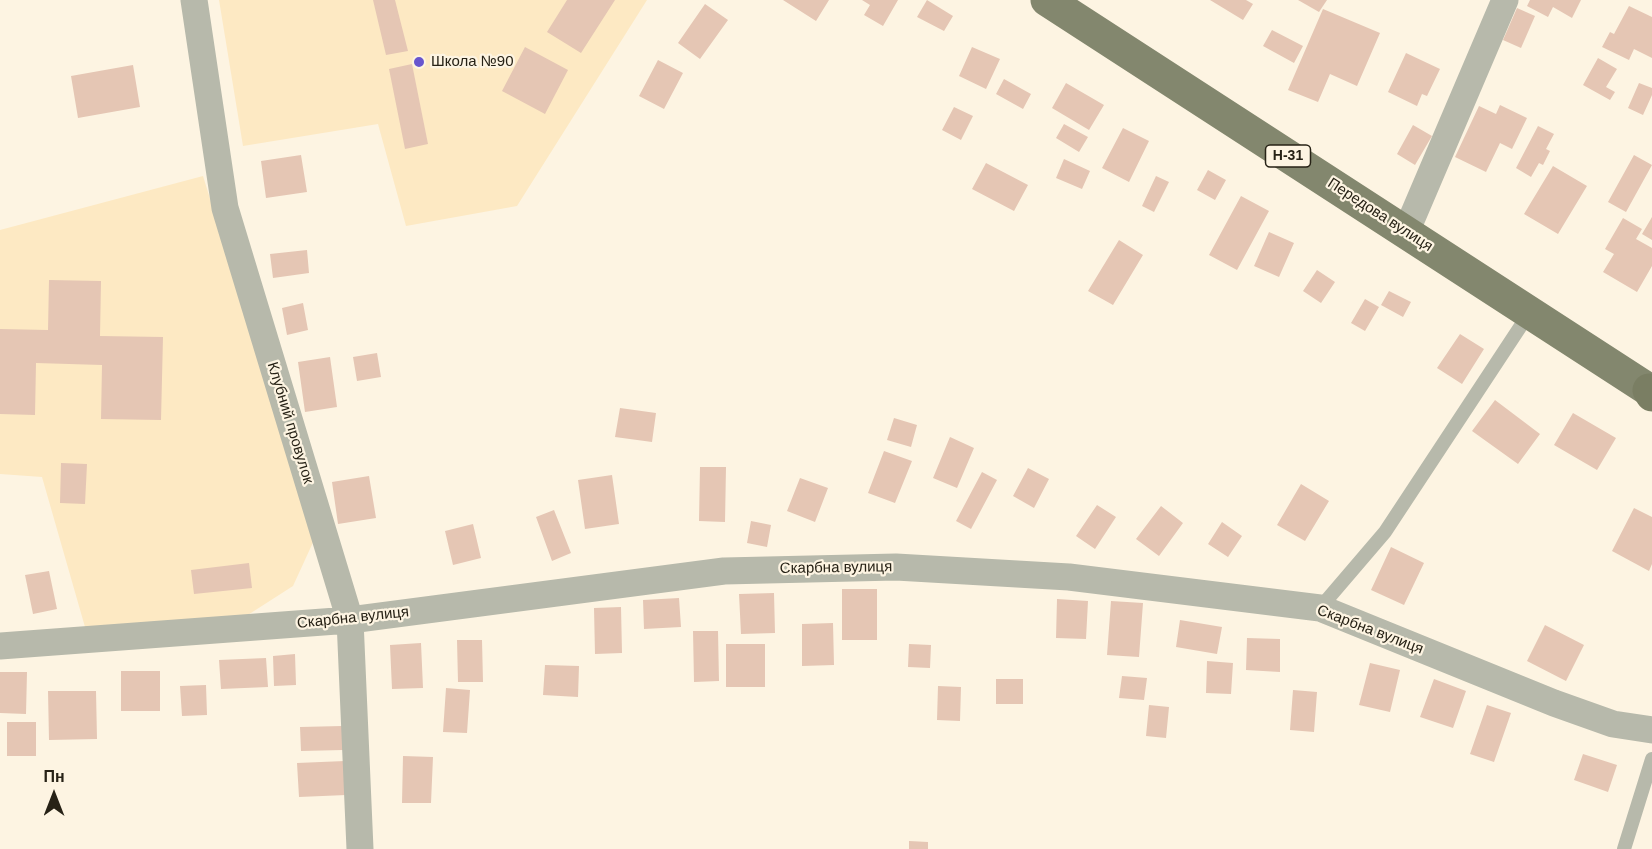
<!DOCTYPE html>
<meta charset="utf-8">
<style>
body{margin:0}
#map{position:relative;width:1652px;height:849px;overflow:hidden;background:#fdf4e2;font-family:Arial,sans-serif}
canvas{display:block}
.north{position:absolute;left:24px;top:765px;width:60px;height:60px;-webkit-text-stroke:4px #fdf4e2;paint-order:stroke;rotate:0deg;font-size:16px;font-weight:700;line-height:24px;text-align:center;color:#272216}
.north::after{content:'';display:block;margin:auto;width:21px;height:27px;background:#272216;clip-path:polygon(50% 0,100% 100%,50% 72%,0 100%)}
</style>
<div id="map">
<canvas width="1652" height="849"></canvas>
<div class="north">Пн</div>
</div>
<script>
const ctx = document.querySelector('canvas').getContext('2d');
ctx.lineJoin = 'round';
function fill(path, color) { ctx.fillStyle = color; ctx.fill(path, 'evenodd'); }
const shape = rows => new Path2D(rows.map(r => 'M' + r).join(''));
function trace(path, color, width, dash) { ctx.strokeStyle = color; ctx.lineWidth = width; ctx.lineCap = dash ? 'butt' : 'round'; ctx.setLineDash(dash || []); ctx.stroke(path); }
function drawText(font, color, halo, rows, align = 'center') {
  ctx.font = font + ' Arial,sans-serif'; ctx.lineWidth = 4.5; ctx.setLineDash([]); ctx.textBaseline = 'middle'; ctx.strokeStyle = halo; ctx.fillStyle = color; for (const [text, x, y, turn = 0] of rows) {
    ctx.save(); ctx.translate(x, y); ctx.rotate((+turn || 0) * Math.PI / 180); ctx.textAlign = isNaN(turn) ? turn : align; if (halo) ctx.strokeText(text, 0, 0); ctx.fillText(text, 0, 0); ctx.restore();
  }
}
const built = shape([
 [219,0,647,0,517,206,406,226,378,124,243,146],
 [203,176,315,538,293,586,240,620,85,627,42,477,0,474,0,230]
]);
const building = shape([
 [373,0,395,0,408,51,386,55],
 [567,0,615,0,581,53,547,32],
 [783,0,829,0,816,21],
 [862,0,898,0,883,26,864,15,870,5],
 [927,0,953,16,944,31,917,17],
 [1210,0,1246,0,1253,4,1243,20],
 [1298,0,1327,0,1319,12],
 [1530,0,1581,0,1572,18,1553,7,1548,17,1527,6],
 [705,4,728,20,700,59,678,43],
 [1629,6,1652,17,1652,58,1634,49,1629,60,1602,47,1610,32,1614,34],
 [1517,8,1535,16,1521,48,1503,40],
 [1323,9,1380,33,1357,86,1330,74,1318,102,1288,90],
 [1272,30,1303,46,1294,63,1263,46],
 [525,47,568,70,545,114,502,91],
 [972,47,1000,59,986,89,959,76],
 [1406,53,1440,69,1427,96,1422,94,1417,106,1388,92],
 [1598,58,1617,69,1606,87,1615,92,1610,100,1583,85],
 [658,60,683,73,664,109,639,96],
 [412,64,428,144,405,149,389,69],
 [133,65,140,107,78,118,71,76],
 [1004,79,1031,94,1023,109,996,94],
 [1066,83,1104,105,1089,130,1052,108],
 [1639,83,1652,88,1652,95,1643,115,1628,108],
 [1500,105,1527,118,1512,149,1500,143,1486,172,1455,157,1479,106,1496,114],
 [954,107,973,116,961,140,942,130],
 [1064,124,1088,137,1079,152,1056,138],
 [1413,125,1432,136,1415,165,1397,154],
 [1538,126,1554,134,1546,149,1550,151,1543,165,1539,163,1531,177,1516,168],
 [1123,128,1149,141,1129,182,1102,168],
 [301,155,307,192,266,198,261,161],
 [1634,155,1652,165,1626,212,1608,202],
 [1064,159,1090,171,1082,189,1056,178],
 [986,163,1028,185,1014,211,972,189],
 [1553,166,1587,186,1558,234,1524,214],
 [1208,170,1226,180,1215,200,1197,190],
 [1156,176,1169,182,1154,212,1142,206],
 [1241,196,1269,211,1237,270,1209,255],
 [1652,217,1652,240,1642,234],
 [1623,218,1642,229,1636,239,1652,248,1652,266,1637,292,1603,272,1614,254,1605,249],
 [1269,232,1294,243,1279,277,1254,266],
 [1119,240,1143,255,1113,305,1088,291],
 [307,250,309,273,273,278,270,254],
 [1317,270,1335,282,1321,303,1303,291],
 [49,280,101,281,100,336,163,337,161,420,101,419,102,365,36,363,35,415,0,414,0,329,48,330],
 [1389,291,1411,302,1403,317,1381,305],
 [1365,299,1379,307,1365,331,1351,323],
 [303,303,308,330,287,335,282,308],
 [1460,334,1484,349,1462,384,1437,368],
 [377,353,381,377,357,381,353,357],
 [330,357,337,407,305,412,298,362],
 [1495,400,1540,434,1518,464,1472,431],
 [620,408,656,413,652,442,615,437],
 [1573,413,1616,438,1597,470,1554,445],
 [894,418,917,425,911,447,887,440],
 [950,437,974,448,957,488,933,478],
 [884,451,912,461,895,503,868,493],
 [61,463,87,464,85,504,60,503],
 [700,467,726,467,725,522,699,521],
 [1028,468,1049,479,1034,508,1013,496],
 [982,472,997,480,971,529,956,521],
 [612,475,619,524,585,529,578,480],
 [369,476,376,518,338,524,332,482],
 [800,478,828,488,815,522,787,511],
 [1301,484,1329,501,1305,541,1277,525],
 [1097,505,1116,517,1095,549,1076,536],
 [1161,506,1183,523,1159,556,1136,539],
 [1634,508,1652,517,1652,564,1649,571,1612,551],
 [554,510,571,553,552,561,536,517],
 [751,521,771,525,767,547,747,543],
 [1222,522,1242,536,1228,557,1208,544],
 [473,524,481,558,453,565,445,531],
 [1391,547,1424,563,1404,605,1371,590],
 [249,563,252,588,194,594,191,570],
 [49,571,57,609,33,614,25,575],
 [842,589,877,589,877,640,842,640],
 [774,593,775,633,741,634,739,594],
 [679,598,681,627,644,629,643,600],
 [1057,599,1088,601,1086,639,1056,638],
 [1111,601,1143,603,1139,657,1107,655],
 [621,607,622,653,595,654,594,608],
 [1180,620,1222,627,1217,654,1176,647],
 [833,623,834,665,802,666,802,624],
 [1545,625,1584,645,1566,681,1527,661],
 [693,631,718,631,719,681,694,682],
 [1247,638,1280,639,1280,672,1246,670],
 [457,640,482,640,483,682,458,682],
 [421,643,423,688,392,689,390,645],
 [726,644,765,644,765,687,726,687],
 [909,644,931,645,930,668,908,667],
 [295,654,296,685,274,686,273,656],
 [266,658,268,687,221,689,219,660],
 [1207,661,1233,663,1231,694,1206,693],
 [1370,663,1400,670,1390,712,1359,705],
 [545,665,579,666,578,697,543,695],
 [121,671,160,671,160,711,121,711],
 [0,672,27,672,26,714,0,713],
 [1122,676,1147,678,1144,700,1119,698],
 [996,679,1023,679,1023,704,996,704],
 [1434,679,1466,691,1453,728,1420,717],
 [206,685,207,715,182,716,180,686],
 [938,686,961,687,960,721,937,720],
 [446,688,470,690,467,733,443,732],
 [1293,690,1317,692,1314,732,1290,730],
 [48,691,96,691,97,739,49,740],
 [1149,705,1169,707,1166,738,1146,736],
 [1487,705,1511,713,1494,762,1470,754],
 [7,722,36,722,36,756,7,756],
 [342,726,343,750,301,751,300,727],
 [1583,754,1617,765,1608,792,1574,780],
 [403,756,433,757,431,803,402,803],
 [345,761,346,795,299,797,297,763],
 [909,841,928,842,928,849,909,849]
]);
const service = shape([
 [1320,608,1385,532,1530,312],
 [1624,849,1652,759]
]);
const minor = shape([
 [194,0,225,208,350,620,360,849],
 [1406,232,1505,0],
 [0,646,350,620,724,571,896,567,1069,577,1320,608,1554,703,1613,724,1652,730]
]);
const primary = shape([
 [1047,0,1652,392]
]);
const trunk = shape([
 [1649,390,1652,395]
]);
const markers = [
 [419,62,6,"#6855ce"]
];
const shields = [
 [1288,156,45]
];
const shieldNames = [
 ["Н-31",1288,156]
];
const poiNames = [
 ["Школа №90",431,62]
];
const streetNames = [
 ["Передова вулиця",1380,215,33],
 ["Клубний провулок",290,423,73],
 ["Скарбна вулиця",836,568,-1],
 ["Скарбна вулиця",353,618,-6],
 ["Скарбна вулиця",1370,630,21]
];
fill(built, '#fde9c3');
fill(building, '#e5c6b4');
trace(service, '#b7b9ab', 14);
trace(minor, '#b7b9ab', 27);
trace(primary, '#83876e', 33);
trace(trunk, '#7a7e63', 33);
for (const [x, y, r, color] of markers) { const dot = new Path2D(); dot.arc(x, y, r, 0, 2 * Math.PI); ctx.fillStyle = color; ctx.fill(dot); trace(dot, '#fdf4e2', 2); }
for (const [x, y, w] of shields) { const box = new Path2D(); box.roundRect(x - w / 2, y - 11, w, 22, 4.5); ctx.fillStyle = '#fdf4e2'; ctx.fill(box); trace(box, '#272216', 1.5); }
drawText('bold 14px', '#272216', null, shieldNames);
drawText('15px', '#272216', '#fdf4e2', poiNames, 'left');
drawText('15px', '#272216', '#fdf4e2', streetNames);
</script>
